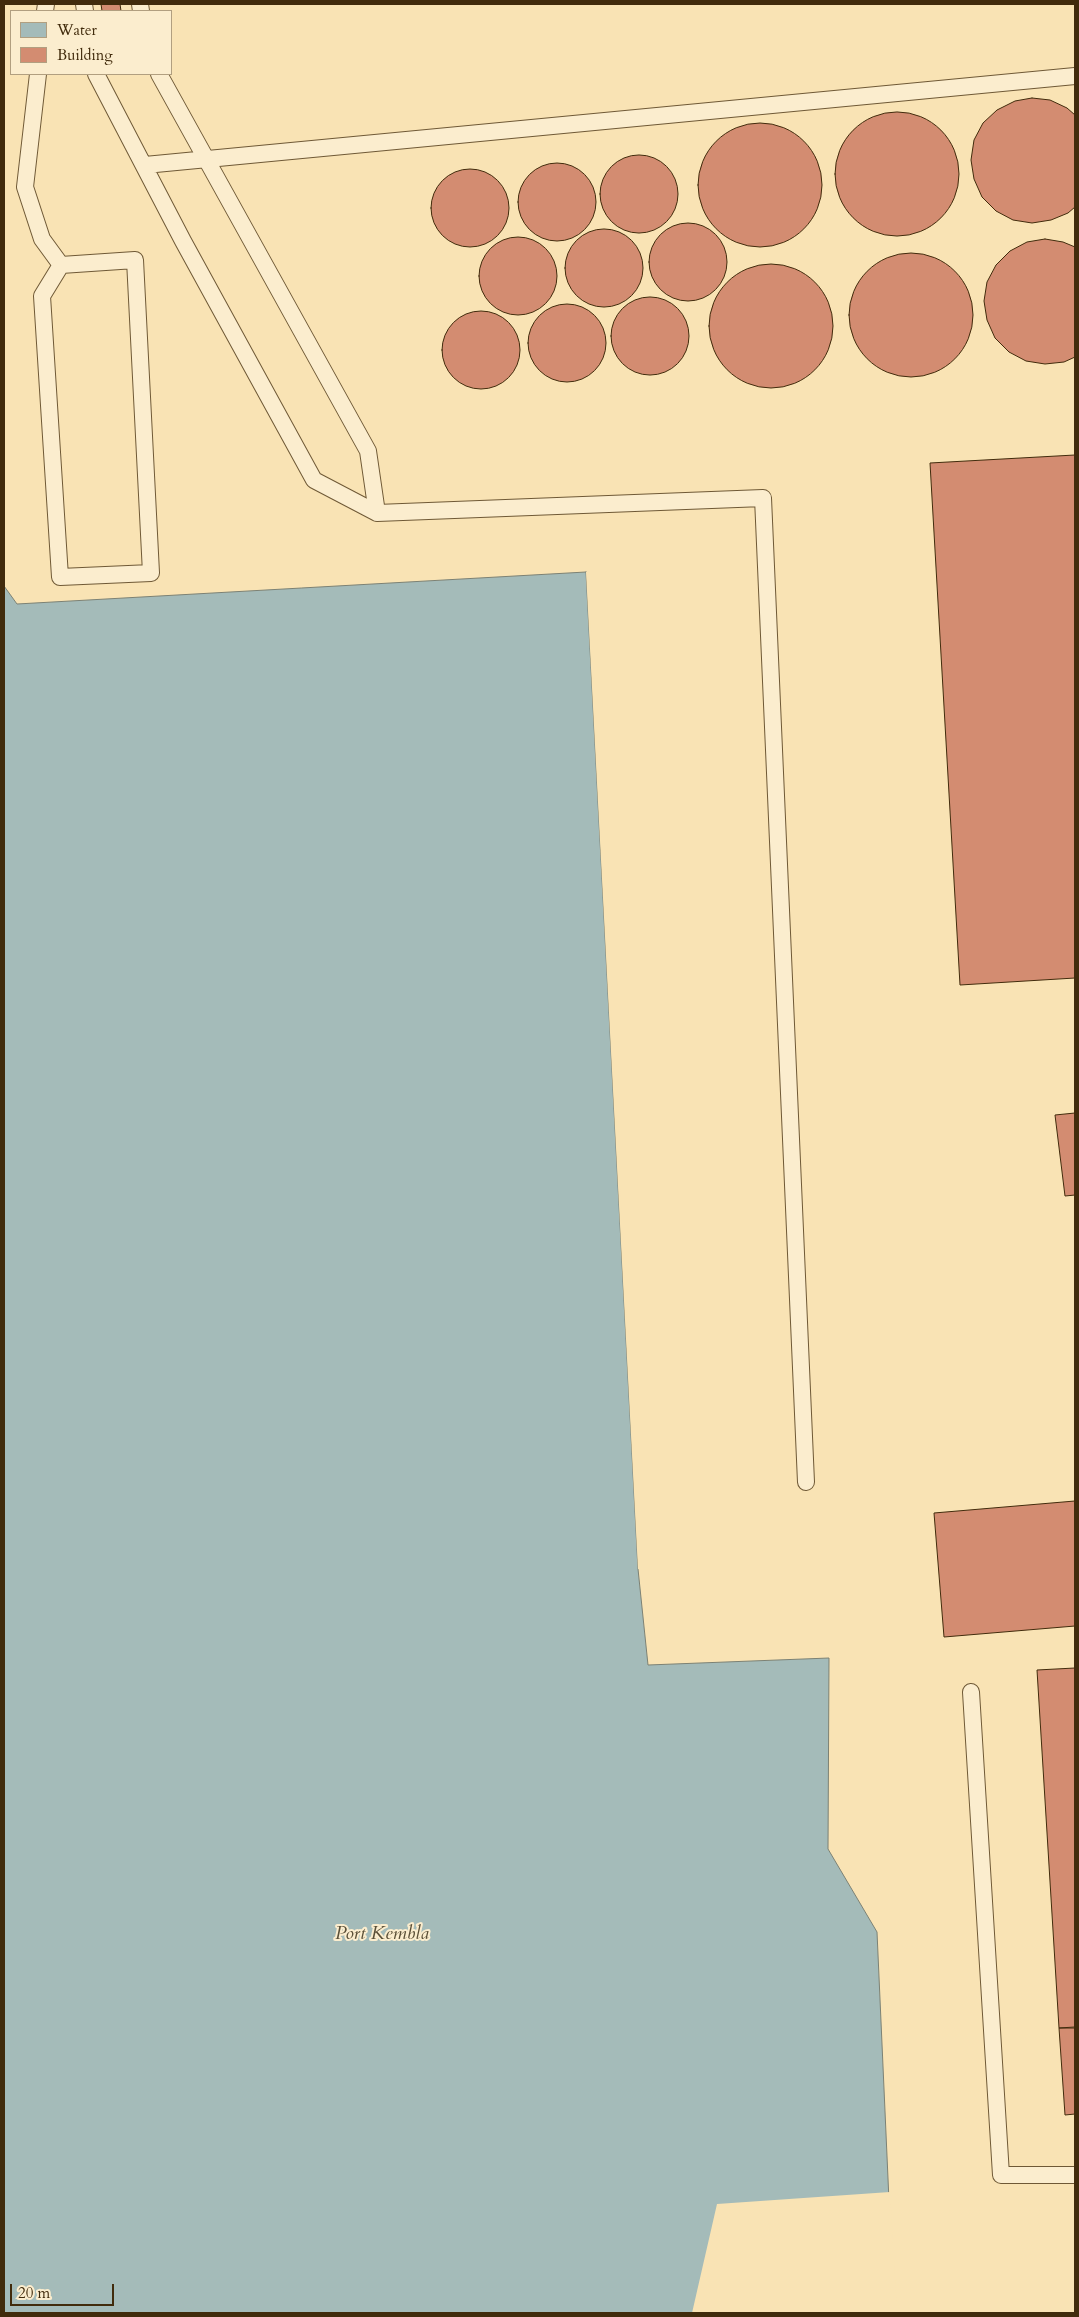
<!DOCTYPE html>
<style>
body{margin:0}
#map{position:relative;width:1079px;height:2317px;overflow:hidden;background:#f9e3b4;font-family:Cardo,serif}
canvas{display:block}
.frame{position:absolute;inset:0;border:5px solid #412b0c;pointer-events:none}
.legend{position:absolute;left:10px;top:10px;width:162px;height:65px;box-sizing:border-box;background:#fbedce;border:1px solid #b19f80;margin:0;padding:6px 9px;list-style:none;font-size:15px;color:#412b0c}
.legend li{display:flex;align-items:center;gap:10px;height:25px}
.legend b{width:25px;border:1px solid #b19f80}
.scale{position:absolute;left:10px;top:2284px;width:104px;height:22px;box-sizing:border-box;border:2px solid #412b0c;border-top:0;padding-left:6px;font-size:15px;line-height:18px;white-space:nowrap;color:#412b0c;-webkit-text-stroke:4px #fbedce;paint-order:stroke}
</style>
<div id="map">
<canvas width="1079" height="2317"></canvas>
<div class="frame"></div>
<ul class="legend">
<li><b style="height:14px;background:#a4bbb9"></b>Water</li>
<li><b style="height:14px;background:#d38c71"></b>Building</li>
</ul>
<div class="scale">20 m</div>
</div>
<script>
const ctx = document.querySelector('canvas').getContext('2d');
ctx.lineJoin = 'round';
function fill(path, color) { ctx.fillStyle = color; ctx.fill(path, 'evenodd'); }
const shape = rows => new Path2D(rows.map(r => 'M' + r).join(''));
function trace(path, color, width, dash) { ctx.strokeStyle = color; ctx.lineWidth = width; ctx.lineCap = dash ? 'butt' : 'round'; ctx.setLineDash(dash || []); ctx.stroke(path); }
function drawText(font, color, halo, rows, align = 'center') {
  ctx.font = font + ' Cardo,serif'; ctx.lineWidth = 4; ctx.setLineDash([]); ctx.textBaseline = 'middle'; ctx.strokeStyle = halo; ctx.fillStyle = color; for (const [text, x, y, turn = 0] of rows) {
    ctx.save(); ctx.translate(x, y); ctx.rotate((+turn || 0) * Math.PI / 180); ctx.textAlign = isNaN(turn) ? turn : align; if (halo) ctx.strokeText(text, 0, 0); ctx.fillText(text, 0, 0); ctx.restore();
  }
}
const water = shape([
 [586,572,638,1569,648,1665,829,1658,828,1849,877,1932,894,2313,4,2313,4,586,17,604,586,572]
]);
const pier = shape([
 [586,572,588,572,640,1569,638,1569],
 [890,2192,897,2313,692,2313,717,2204]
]);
const building = shape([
 [101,4,120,4,121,11,102,11,101,4],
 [1032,98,1050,100,1067,108,1075,115,1075,207,1068,213,1051,220,1032,223,1013,220,996,211,982,197,974,179,971,160,974,140,983,123,997,110,1015,101,1032,98],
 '835 174a62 62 0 1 1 124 0a62 62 0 1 1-124 0Z',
 '698 185a62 62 0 1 1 124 0a62 62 0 1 1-124 0Z',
 '600 194a39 39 0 1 1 78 0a39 39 0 1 1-78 0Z',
 '518 202a39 39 0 1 1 78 0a39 39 0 1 1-78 0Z',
 '431 208a39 39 0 1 1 78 0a39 39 0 1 1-78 0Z',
 '649 262a39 39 0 1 1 78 0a39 39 0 1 1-78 0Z',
 '565 268a39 39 0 1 1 78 0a39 39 0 1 1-78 0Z',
 '479 276a39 39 0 1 1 78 0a39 39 0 1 1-78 0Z',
 [1045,239,1063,242,1075,247,1075,357,1064,362,1045,364,1026,361,1009,352,995,338,987,320,984,301,987,282,996,265,1010,251,1027,242,1045,239],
 '849 315a62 62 0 1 1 124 0a62 62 0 1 1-124 0Z',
 '709 326a62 62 0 1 1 124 0a62 62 0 1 1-124 0Z',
 '611 336a39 39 0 1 1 78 0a39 39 0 1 1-78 0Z',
 '528 343a39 39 0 1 1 78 0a39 39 0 1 1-78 0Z',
 '442 350a39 39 0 1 1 78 0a39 39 0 1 1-78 0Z',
 [1075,455,1075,978,960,985,930,463,1075,455],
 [1075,1113,1075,1195,1065,1196,1055,1115,1075,1113],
 [1075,1501,1075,1626,944,1637,934,1513,1075,1501],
 [1075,1668,1075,2028,1059,2028,1037,1670,1075,1668],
 [1075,2027,1075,2114,1065,2115,1059,2028,1075,2027]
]);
const service = shape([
 [84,4,85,11],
 [140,4,141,11],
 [45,11,46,4],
 [38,74,25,187,42,239,61,265],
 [96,74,183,241,314,480,377,513,763,498,806,1482],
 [159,74,368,451,377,513],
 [145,165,1075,76],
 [135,260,151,573,60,577,42,296,61,265,135,260],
 [971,1692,1001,2175,1075,2175]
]);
const waterNames = [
 ["Port Kembla",382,1935]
];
fill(water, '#a4bbb9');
trace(water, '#7c8174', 1);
fill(pier, '#f9e3b4');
fill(building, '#d38c71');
trace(building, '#412b0c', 1);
trace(service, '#6f5936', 18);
trace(service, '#fbedce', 16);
drawText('italic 19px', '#5a4f37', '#fbedce', waterNames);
</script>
